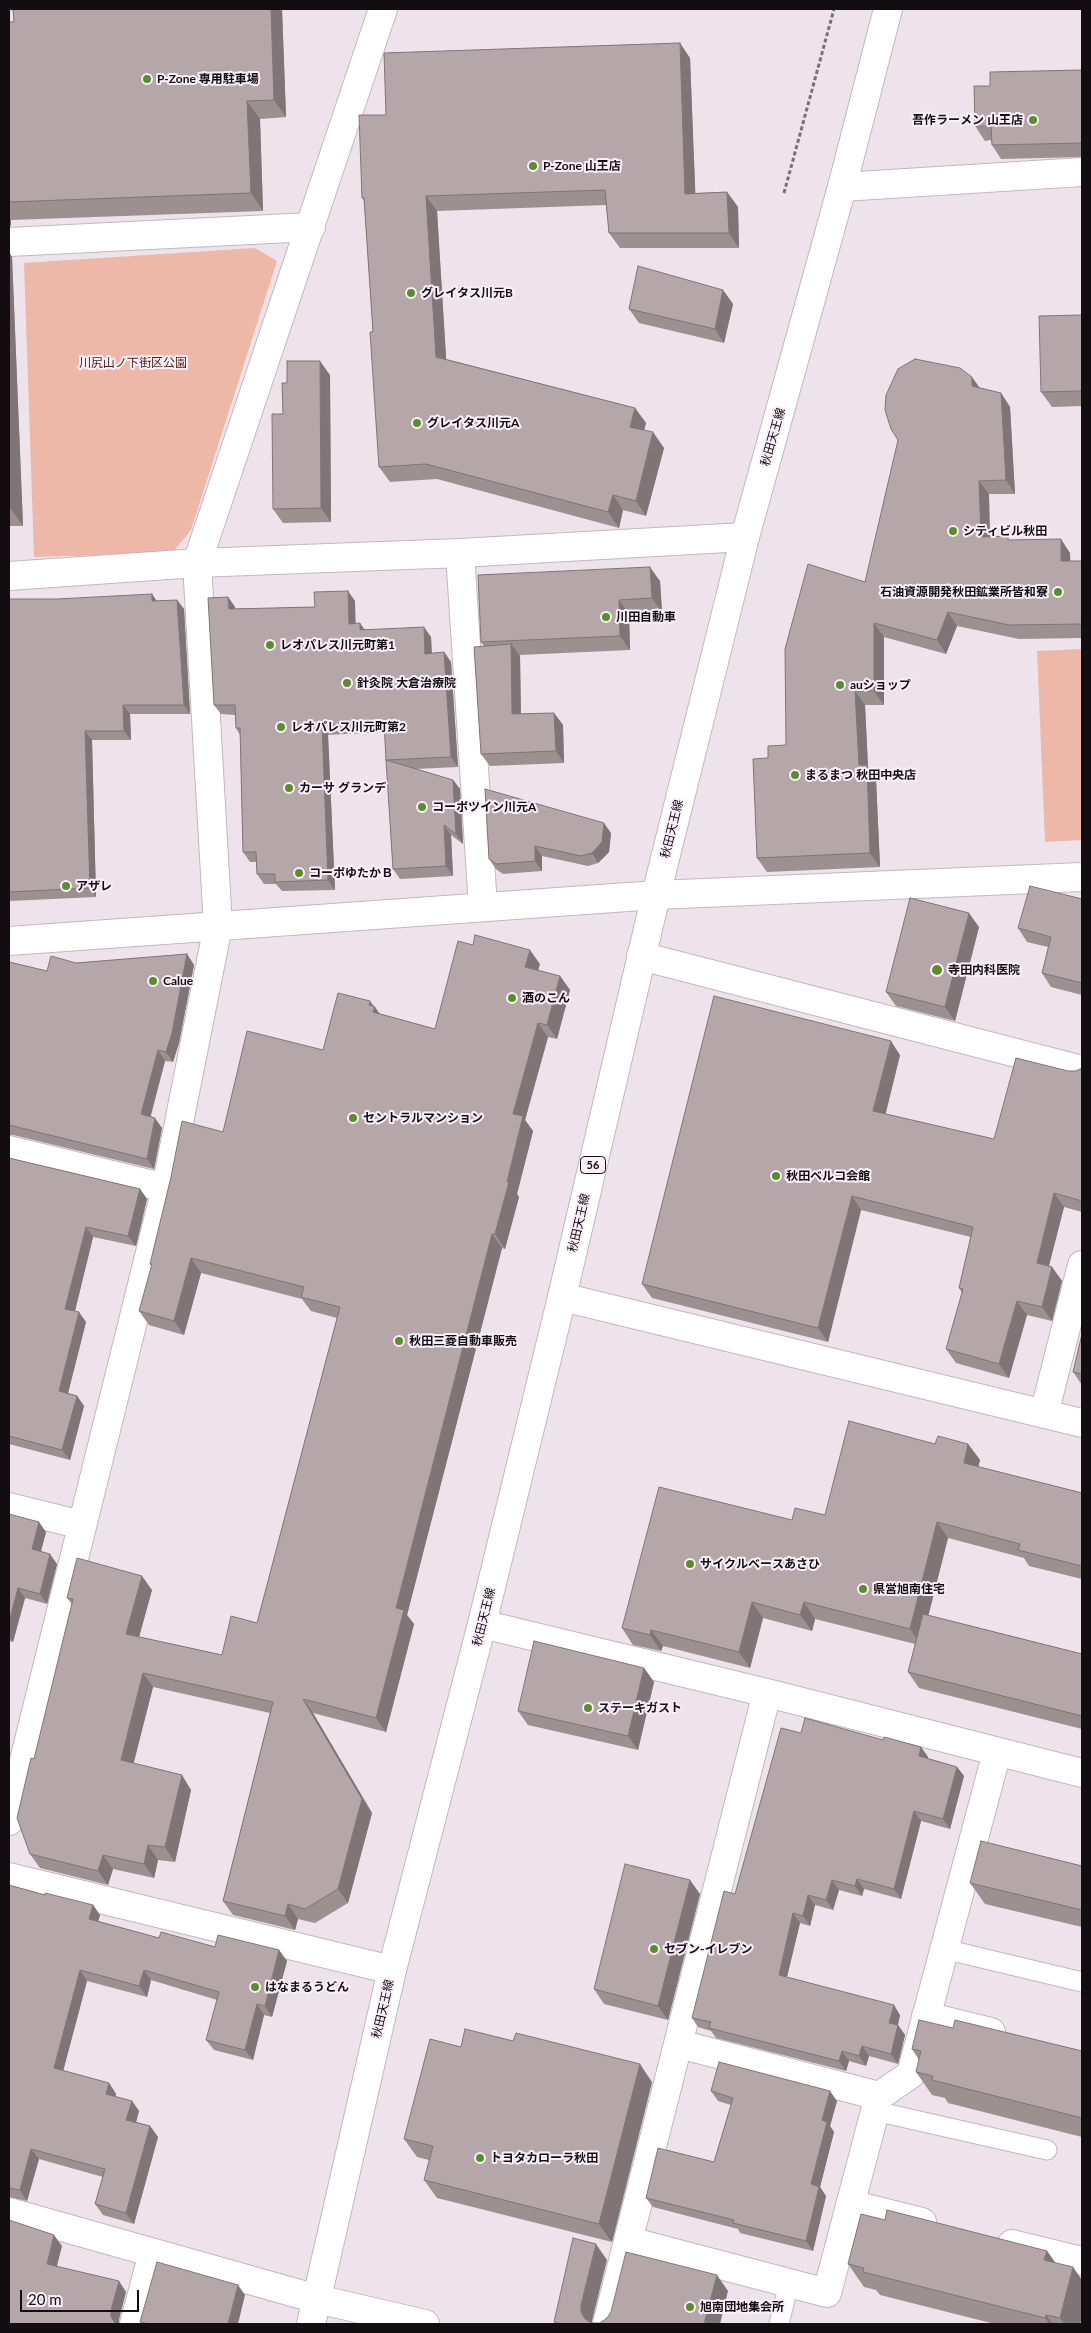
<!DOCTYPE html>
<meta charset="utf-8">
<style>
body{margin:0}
#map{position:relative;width:1091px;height:2333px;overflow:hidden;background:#eee3eb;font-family:Lato,sans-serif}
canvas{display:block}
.frame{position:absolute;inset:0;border:10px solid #110d10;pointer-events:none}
.scale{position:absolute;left:20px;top:2290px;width:119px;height:22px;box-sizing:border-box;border:2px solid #110d10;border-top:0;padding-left:6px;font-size:15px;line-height:18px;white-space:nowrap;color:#110d10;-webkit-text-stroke:4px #fbf0f9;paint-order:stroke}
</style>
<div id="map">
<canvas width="1091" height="2333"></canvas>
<div class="frame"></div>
<div class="scale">20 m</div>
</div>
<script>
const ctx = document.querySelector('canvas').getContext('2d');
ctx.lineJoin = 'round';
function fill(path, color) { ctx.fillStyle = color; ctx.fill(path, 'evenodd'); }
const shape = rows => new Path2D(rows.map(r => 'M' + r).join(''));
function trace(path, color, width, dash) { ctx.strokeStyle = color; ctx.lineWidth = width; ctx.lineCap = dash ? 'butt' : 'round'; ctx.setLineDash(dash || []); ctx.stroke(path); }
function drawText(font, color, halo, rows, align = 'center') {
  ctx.font = font + ' Lato,"Noto Sans JP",sans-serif'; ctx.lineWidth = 4; ctx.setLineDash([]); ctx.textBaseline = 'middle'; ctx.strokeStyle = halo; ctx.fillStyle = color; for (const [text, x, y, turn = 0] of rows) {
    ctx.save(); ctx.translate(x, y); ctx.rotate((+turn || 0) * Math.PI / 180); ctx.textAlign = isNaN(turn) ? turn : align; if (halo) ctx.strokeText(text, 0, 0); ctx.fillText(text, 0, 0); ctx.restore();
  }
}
const green = shape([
 [255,248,277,261,191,530,172,553,34,557,24,263],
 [1082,649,1082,840,1045,842,1037,651]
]);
const path = shape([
 [784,193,834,9]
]);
const lane = shape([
 [944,1949,1082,1982],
 [875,2111,1047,2150],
 [779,2324,789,2283]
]);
const street = shape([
 [842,187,1082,172],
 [9,242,311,227],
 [460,553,483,907],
 [9,576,197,563,460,553,745,537],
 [9,941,656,895,1082,877],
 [641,956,1082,1070],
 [9,1150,166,1188],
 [562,1297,1082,1423],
 [1044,1414,1082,1265],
 [9,1507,82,1525],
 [482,1624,767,1693,1082,1773],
 [9,1821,166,1188,218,926,197,563,383,9],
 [9,1877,392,1970],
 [926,2016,991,2032],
 [879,2096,911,2074,997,1752],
 [850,2204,922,2222],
 [9,2212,317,2299,425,2324],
 [629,2241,827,2293,879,2096,679,2044],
 [1012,2244,1082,2261],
 [134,2324,153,2253],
 [607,2324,767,1693]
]);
const primary = shape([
 [311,2324,392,1970,482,1624,562,1297,656,895,745,537,842,187,888,9]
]);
const wall = shape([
 [13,9,282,9,286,117,260,119,263,211,11,220,11,226,9,227,9,22,14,22],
 [690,58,695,193,727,192,738,207,739,248,620,248,609,233,606,205,437,211,446,359,635,408,646,423,644,430,664,448,646,516,623,510,619,528,437,479,390,482,379,467,373,332,364,201,362,198,386,115],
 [1082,70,1082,157,1001,159,992,145,991,140,985,141,975,126,990,86],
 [9,252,12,257,23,526,9,526],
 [723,290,733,304,724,343,639,323,629,309],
 [1082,315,1082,406,1052,407,1041,392],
 [330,375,331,522,283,523,273,509,283,414,287,383],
 [980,388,1001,393,1010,407,1015,494,989,494,990,537,1010,540,1070,553,1070,561,1082,561,1082,638,1019,639,957,626,946,654,884,637,884,705,865,705,868,767,876,779,880,867,767,872,757,858,768,758,786,745,865,582],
 [660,581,662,612,629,614,630,650,519,655,520,656,521,714,554,713,563,725,564,763,490,766,481,754,484,646,481,642],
 [228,597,235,607,235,609,315,607,355,601,355,624,364,629,431,637,432,653,444,652,451,662,458,767,415,769,453,780,460,789,463,844,451,835,453,876,400,879,393,869,387,761,386,760,385,732,328,735,335,890,282,891,276,884,264,884,257,874,256,862,250,862,243,852,240,735,236,728,235,715,221,714,214,705],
 [9,599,157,601,177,600,184,609,190,714,130,714,131,740,92,740,96,897,9,901],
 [485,789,611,833,609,852,598,863,588,866,542,856,542,871,503,874,496,869,489,859],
 [1082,899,1082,995,1051,987,1042,973,1048,947,1027,942,1018,928],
 [979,927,955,1021,896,1006,886,992],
 [187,954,194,965,179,1043,173,1062,165,1061,151,1116,162,1128,154,1169,13,1135,9,1135,9,962,47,971,76,963],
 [540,964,538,970,560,976,570,990,557,1039,548,1037,525,1120,533,1131,517,1194,519,1197,505,1249,502,1248,407,1615,414,1624,386,1732,313,1713,372,1813,348,1903,315,1923,298,1919,295,1930,233,1915,223,1901,270,1713,153,1687,133,1763,191,1790,175,1862,158,1860,154,1878,113,1869,108,1885,40,1868,30,1854,72,1604,67,1598,152,1590,139,1637,222,1655,257,1623,337,1318,311,1311,302,1299,201,1273,184,1335,149,1325,139,1311,152,1266,150,1264,223,1132,323,1050,374,1006,375,1007,380,1014,435,1029],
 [900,1055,885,1114,994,1139,1068,1071,1076,1071,1082,1068,1082,1212,1064,1207,1049,1266,1052,1267,1062,1281,1052,1321,1027,1315,1009,1378,956,1363,946,1349,962,1293,959,1288,971,1237,861,1210,828,1342,652,1298,642,1284],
 [9,1158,140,1189,147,1199,136,1246,93,1237,75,1311,86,1322,68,1393,77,1396,84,1406,70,1460,9,1444],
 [1082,1334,1082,1385,1073,1372],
 [935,1444,968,1444,980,1460,978,1467,1082,1493,1082,1579,1029,1566,1024,1558,948,1538,928,1615,1082,1654,1082,1729,919,1688,908,1672,915,1644,815,1619,812,1631,763,1618,750,1668,663,1646,661,1651,633,1645,622,1628,792,1520,825,1515],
 [9,1514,46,1532,41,1551,57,1564,47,1604,25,1598,13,1642,10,1641,9,1644],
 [644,1668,654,1682,638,1750,528,1725,518,1711],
 [801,1733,921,1747,928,1757,927,1758,957,1767,964,1776,950,1829,921,1821,901,1899,864,1889,862,1896,839,1890,833,1910,815,1905,810,1926,800,1923,787,1977,900,2015,898,2025,905,2035,898,2064,869,2056,866,2066,849,2061,846,2071,716,2038,711,2031,698,2027,692,2018,735,1894],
 [1082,1866,1082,1927,985,1904,970,1883],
 [9,1885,45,1895,93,1905,100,1915,98,1921,159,1938,215,1947,279,1950,287,1961,272,2017,264,2015,253,2060,214,2050,206,2040,217,2000,151,1980,147,1997,87,1981,63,2071,109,2083,116,2094,115,2097,132,2101,139,2111,136,2122,150,2126,158,2137,134,2224,103,2215,95,2204,103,2177,39,2159,27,2201,9,2197],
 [700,1894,668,2020,604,2004,594,1989],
 [953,2028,1082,2051,1082,2137,948,2103,945,2098,932,2095,916,2072,919,2060,912,2049],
 [461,2047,652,2082,612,2242,437,2198,424,2180,429,2160,417,2157,404,2139],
 [711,2091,837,2101,830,2126,834,2132,820,2187,826,2196,813,2251,740,2233,738,2229,653,2207,646,2198,714,2162,731,2105,718,2101],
 [885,2220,1047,2251,1055,2262,1082,2317,1080,2324,995,2324,880,2295,876,2290,864,2287,848,2264]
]);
const shadedWall = shape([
 [271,9,282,9,286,117,274,100],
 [680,43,690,58,696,209,685,194],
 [247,101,260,119,263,211,251,193],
 [727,192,738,207,739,248,729,233],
 [426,196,437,211,447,372,436,357],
 [9,217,11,220,11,226,9,223],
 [9,252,12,257,23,526,10,508,9,468],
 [723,290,733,304,724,343,715,329],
 [320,361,330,375,331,522,321,508],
 [972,377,982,391,972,386],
 [1001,393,1010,407,1015,494,1006,480],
 [635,408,646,423,641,442,630,427],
 [653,432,664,448,646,516,636,501],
 [979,481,989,494,990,551,981,537],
 [613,495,623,510,619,528,608,512],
 [1061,539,1070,553,1071,575,1061,561],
 [650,567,660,581,662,612,652,598],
 [348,591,355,601,356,634,349,624],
 [152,594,159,604,152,601],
 [228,597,235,607,236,619,229,609],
 [177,600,184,609,190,714,184,705],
 [619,600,629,614,630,650,620,636],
 [948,612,957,626,946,654,937,640],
 [360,623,367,633,360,630],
 [874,623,884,637,884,705,874,691],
 [424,627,431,637,432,664,425,654],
 [511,644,520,656,521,726,512,714],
 [444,652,451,662,458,767,451,757],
 [855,691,865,705,868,767,876,779,880,867,870,853,859,765],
 [123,705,130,714,131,740,124,731],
 [554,713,563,725,564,763,556,751],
 [322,725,328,735,335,890,328,880],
 [85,731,92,740,96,897,90,888],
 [453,780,460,789,463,844,456,834],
 [604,823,611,833,609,852,598,863,592,853],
 [444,825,451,835,453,876,446,866],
 [535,846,542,856,542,871,535,861],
 [969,913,979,927,955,1021,945,1007],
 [530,950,540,964,535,981,525,967],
 [187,954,194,965,179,1043,173,1062,166,1052],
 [560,976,570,990,557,1039,547,1025],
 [370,1001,385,1021,383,1026,369,1005],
 [538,1023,548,1037,525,1120,533,1131,517,1194,519,1197,505,1249,495,1234,507,1182,513,1114],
 [891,1041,900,1055,883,1125,873,1111],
 [158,1050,165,1061,148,1124,141,1114],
 [155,1118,162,1128,154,1169,147,1159],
 [140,1189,147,1199,136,1246,128,1236],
 [1054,1193,1064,1207,1046,1277,1037,1263],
 [852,1196,861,1210,828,1342,818,1328],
 [86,1227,93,1237,73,1319,65,1309],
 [492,1234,502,1248,407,1615,414,1624,386,1732,376,1718,396,1608],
 [191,1258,201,1273,184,1335,174,1321],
 [1052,1267,1062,1281,1052,1321,1042,1307],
 [1017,1301,1027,1315,1009,1378,999,1364],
 [79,1312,86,1322,66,1401,59,1391],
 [77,1396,84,1406,70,1460,62,1450],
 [968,1444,980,1460,975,1479,964,1463],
 [39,1522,46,1532,39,1559,32,1549],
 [937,1522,948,1538,921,1645,910,1629],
 [50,1554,57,1564,47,1604,40,1594],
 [142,1576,152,1590,136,1648,126,1634],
 [18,1588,25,1598,13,1642,9,1636,9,1622],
 [752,1602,763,1618,750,1668,739,1652],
 [804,1602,815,1619,812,1631,800,1615],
 [651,1630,663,1646,661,1651,650,1635],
 [644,1668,654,1682,638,1750,628,1736],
 [143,1673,153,1687,131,1774,121,1760],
 [303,1699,313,1713,372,1813,348,1903,338,1889],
 [921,1747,928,1757,925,1766,919,1756],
 [957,1767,964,1776,950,1829,943,1819],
 [182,1775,191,1790,175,1862,165,1847],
 [914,1811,921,1821,901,1899,894,1889],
 [148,1845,158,1860,154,1878,144,1864],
 [103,1855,113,1869,108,1885,98,1871],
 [857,1879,864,1889,862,1896,855,1886],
 [690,1880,700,1894,668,2020,658,2006],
 [832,1880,839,1890,833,1910,826,1900],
 [808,1895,815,1905,810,1926,803,1916],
 [288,1904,298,1919,295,1930,285,1916],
 [93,1905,100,1915,96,1929,89,1919],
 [793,1913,800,1923,785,1985,779,1975],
 [279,1950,287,1961,272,2017,265,2006],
 [80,1970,87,1981,61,2079,54,2068],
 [144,1970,151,1980,147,1997,139,1986],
 [257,2004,264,2015,253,2060,245,2050],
 [894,2005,900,2015,896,2033,889,2023],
 [898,2025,905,2035,898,2064,891,2054],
 [862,2046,869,2056,866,2066,859,2056],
 [842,2051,849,2061,846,2071,839,2061],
 [640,2064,652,2082,612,2242,599,2224],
 [109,2083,116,2094,113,2105,106,2094],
 [830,2091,837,2101,830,2126,834,2132,820,2187,826,2196,813,2251,806,2241,811,2184,822,2120],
 [132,2101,139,2111,134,2130,126,2120],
 [150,2126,158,2137,134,2224,126,2213],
 [31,2149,39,2159,27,2201,20,2190],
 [54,2235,62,2246,55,2274,47,2264],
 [596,2244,607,2260,592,2321,592,2324,585,2319,581,2312,581,2305],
 [1047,2251,1063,2274,1044,2260],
 [1073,2267,1082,2280,1082,2317,1080,2324,1064,2324,1060,2318],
 [717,2275,728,2291,720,2324,704,2324],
 [119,2281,126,2292,119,2320,119,2324,114,2324,111,2317,111,2310],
 [238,2285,245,2295,238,2324,228,2324],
 [1046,2315,1053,2324,1049,2324,1045,2318]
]);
const building = shape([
 [13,9,271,9,274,100,247,101,251,193,9,202,9,22,14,22,13,9],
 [680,43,685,194,727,192,729,233,609,233,605,190,426,196,436,357,635,408,630,427,653,432,636,501,613,495,608,512,426,464,379,467,370,332,373,332,364,198,362,198,359,115,386,115,384,53,680,43],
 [1082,70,1082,143,992,145,991,126,975,126,974,86,990,86,990,72,1082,70],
 [638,266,723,290,715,329,629,309,638,266],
 [1082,315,1082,391,1041,392,1039,316,1082,315],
 [915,359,960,368,972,377,972,386,1001,393,1006,480,979,481,981,537,1008,536,1008,540,1061,539,1061,561,1082,561,1082,624,1009,625,948,612,937,640,874,623,874,691,855,691,859,765,867,765,870,853,757,858,753,759,768,758,768,746,786,745,785,649,808,564,865,582,898,440,891,429,885,410,886,395,898,369,915,359],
 [287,361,320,361,321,508,273,509,272,414,283,414,282,383,287,383,287,361],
 [9,468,10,508,9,508,9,468],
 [650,567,652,598,619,600,620,636,481,642,478,575,650,567],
 [348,591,349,624,360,623,360,630,424,627,425,654,444,652,451,757,386,760,384,722,322,725,328,880,275,882,275,874,257,874,256,852,243,852,240,728,236,728,235,705,214,705,208,598,228,597,229,609,315,607,314,592,348,591],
 [152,594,152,601,177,600,184,705,123,705,124,731,85,731,90,888,9,892,9,599,57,599,152,594],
 [511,644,512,714,554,713,556,751,481,754,474,647,511,644],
 [386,760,453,780,456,834,444,825,446,866,393,869,386,760],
 [485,789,604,823,602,842,592,853,581,856,535,846,535,861,496,864,489,859,485,789],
 [1030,886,1082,899,1082,983,1042,973,1051,937,1018,928,1030,886],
 [910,898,969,913,945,1007,886,992,910,898],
 [475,935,530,950,525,967,560,976,547,1025,538,1023,513,1114,523,1116,507,1182,509,1182,495,1234,492,1234,396,1608,404,1610,376,1718,303,1699,362,1799,338,1889,305,1909,288,1904,285,1916,223,1901,273,1702,143,1673,121,1760,182,1775,165,1847,148,1845,144,1864,103,1855,98,1871,30,1854,17,1818,31,1758,34,1759,73,1599,67,1598,77,1558,142,1576,126,1634,222,1655,231,1616,257,1623,340,1307,301,1297,304,1287,191,1258,174,1321,139,1311,152,1264,150,1264,171,1177,182,1121,223,1132,247,1031,323,1050,338,993,370,1001,369,1005,375,1007,373,1012,435,1029,458,941,473,945,475,935],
 [187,954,172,1033,166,1052,158,1050,141,1114,155,1118,147,1159,9,1125,9,962,47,971,51,956,76,963,187,954],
 [714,996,891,1041,873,1111,994,1139,1016,1058,1068,1071,1076,1071,1082,1068,1082,1201,1054,1193,1037,1263,1052,1267,1042,1307,1017,1301,999,1364,946,1349,963,1289,959,1288,973,1227,852,1196,818,1328,642,1284,714,996],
 [9,1158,140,1189,128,1236,86,1227,65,1309,79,1312,59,1391,77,1396,62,1450,9,1436,9,1158],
 [1082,1334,1082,1374,1073,1372,1082,1334],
 [849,1421,935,1444,938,1436,968,1444,964,1463,1082,1493,1082,1566,1018,1550,1020,1544,937,1522,910,1629,804,1602,800,1615,752,1602,739,1652,651,1630,650,1635,622,1628,659,1487,792,1520,795,1508,825,1515,849,1421],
 [9,1514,39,1522,32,1549,50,1554,40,1594,18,1588,9,1622,9,1514],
 [923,1614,1082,1654,1082,1716,908,1672,923,1614],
 [534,1641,644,1668,628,1736,518,1711,534,1641],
 [805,1718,883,1740,884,1737,921,1747,919,1756,957,1767,943,1819,914,1811,894,1889,857,1879,855,1886,832,1880,826,1900,808,1895,803,1916,793,1913,779,1975,894,2005,889,2023,898,2025,891,2054,862,2046,859,2056,842,2051,839,2061,709,2028,711,2022,692,2018,724,1891,735,1894,781,1728,801,1733,805,1718],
 [981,1841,1082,1866,1082,1910,970,1883,981,1841],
 [625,1864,690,1880,658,2006,594,1989,625,1864],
 [9,1885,45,1895,45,1893,93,1905,89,1919,159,1938,161,1932,215,1947,218,1935,279,1950,265,2006,257,2004,245,2050,206,2040,219,1992,144,1970,139,1986,80,1970,54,2068,109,2083,106,2094,132,2101,126,2120,150,2126,126,2213,95,2204,105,2169,31,2149,20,2190,9,2188,9,1885],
 [919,2020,953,2028,955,2020,1082,2051,1082,2118,932,2080,933,2076,916,2072,921,2051,912,2049,919,2020],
 [465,2029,513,2041,516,2033,640,2064,599,2224,424,2180,433,2146,404,2139,430,2039,461,2047,465,2029],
 [719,2062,830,2091,822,2120,827,2122,811,2184,819,2187,806,2241,733,2223,734,2220,646,2198,658,2148,714,2162,733,2098,711,2091,719,2062],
 [887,2210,1047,2251,1044,2260,1073,2267,1060,2318,1046,2315,1045,2318,863,2272,864,2268,848,2264,861,2214,885,2220,887,2210],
 [9,2220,54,2235,47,2264,119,2281,111,2310,111,2317,115,2323,114,2324,9,2324,9,2220],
 [573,2238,596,2244,581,2305,581,2312,585,2319,591,2323,600,2323,607,2318,611,2312,626,2252,717,2275,704,2324,562,2324,554,2322,573,2238],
 [157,2262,238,2285,228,2324,149,2324,140,2322,157,2262]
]);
const markers = [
 [147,79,5,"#588f2b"],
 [1033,120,5,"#588f2b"],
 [533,166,5,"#588f2b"],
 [411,293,5,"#588f2b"],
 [417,423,5,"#588f2b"],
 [953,531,5,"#588f2b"],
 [1058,592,5,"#588f2b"],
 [606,617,5,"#588f2b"],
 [270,645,5,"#588f2b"],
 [347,683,5,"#588f2b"],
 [840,685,5,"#588f2b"],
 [281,727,5,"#588f2b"],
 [795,775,5,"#588f2b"],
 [289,788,5,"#588f2b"],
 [422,807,5,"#588f2b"],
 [299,873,5,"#588f2b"],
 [66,886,5,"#588f2b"],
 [937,970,6,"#588f2b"],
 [153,981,5,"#588f2b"],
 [512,998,5,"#588f2b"],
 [353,1118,5,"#588f2b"],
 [776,1176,5,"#588f2b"],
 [399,1341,5,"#588f2b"],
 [690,1564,5,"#588f2b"],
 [863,1589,5,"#588f2b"],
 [588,1708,5,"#588f2b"],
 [654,1949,5,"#588f2b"],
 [255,1987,5,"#588f2b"],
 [480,2158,5,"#588f2b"],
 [690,2307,5,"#588f2b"]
];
const shields = [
 [593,1165,25]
];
const shieldNames = [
 ["56",593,1165]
];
const poiNames = [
 ["P-Zone 専用駐車場",157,79],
 ["吾作ラーメン 山王店",1023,120,"right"],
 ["P-Zone 山王店",543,166],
 ["グレイタス川元B",421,293],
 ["グレイタス川元A",427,423],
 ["シティビル秋田",963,531],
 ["石油資源開発秋田鉱業所皆和寮",1048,592,"right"],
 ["川田自動車",616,617],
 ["レオパレス川元町第1",280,645],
 ["針灸院 大倉治療院",357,683],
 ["auショップ",850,685],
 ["レオパレス川元町第2",291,727],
 ["まるまつ 秋田中央店",805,775],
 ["カーサ グランデ",299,788],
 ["コーポツイン川元A",432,807],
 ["コーポゆたかＢ",309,873],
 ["アザレ",76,886],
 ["寺田内科医院",948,970],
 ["Calue",163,981],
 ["酒のこん",522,998],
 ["セントラルマンション",363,1118],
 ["秋田ベルコ会館",786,1176],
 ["秋田三菱自動車販売",409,1341],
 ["サイクルベースあさひ",700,1564],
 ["県営旭南住宅",873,1589],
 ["ステーキガスト",598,1708],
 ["セブン-イレブン",664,1949],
 ["はなまるうどん",265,1987],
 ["トヨタカローラ秋田",490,2158],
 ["旭南団地集会所",700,2307]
];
const parkNames = [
 ["川尻山ノ下街区公園",133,363]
];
const streetNames = [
 ["秋田天王線",773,437,-74],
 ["秋田天王線",672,829,-76],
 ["秋田天王線",579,1223,-77],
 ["秋田天王線",484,1617,-76],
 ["秋田天王線",383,2009,-77]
];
fill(green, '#edb8a7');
trace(lane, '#c1b7bf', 21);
trace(street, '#c1b7bf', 30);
trace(primary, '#c1b7bf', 30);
trace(path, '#787176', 3, [4, 2.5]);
trace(lane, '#fff', 19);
trace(street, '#fff', 28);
trace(primary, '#fff', 28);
fill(wall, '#9c9091');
fill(shadedWall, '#7f7576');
fill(building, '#b5a7a9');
trace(building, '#7f7576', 1);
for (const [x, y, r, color] of markers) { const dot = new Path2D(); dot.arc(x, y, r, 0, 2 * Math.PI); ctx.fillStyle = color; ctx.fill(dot); trace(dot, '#fbf0f9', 2); }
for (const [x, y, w] of shields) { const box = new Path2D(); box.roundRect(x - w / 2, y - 8.5, w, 17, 4); ctx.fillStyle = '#fbf0f9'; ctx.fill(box); trace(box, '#110d10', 1); }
drawText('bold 11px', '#110d10', null, shieldNames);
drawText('bold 12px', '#110d10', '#fbf0f9', poiNames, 'left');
drawText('12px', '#4d1d0d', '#fbf0f9', parkNames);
drawText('12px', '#110d10', '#fbf0f9', streetNames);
</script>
